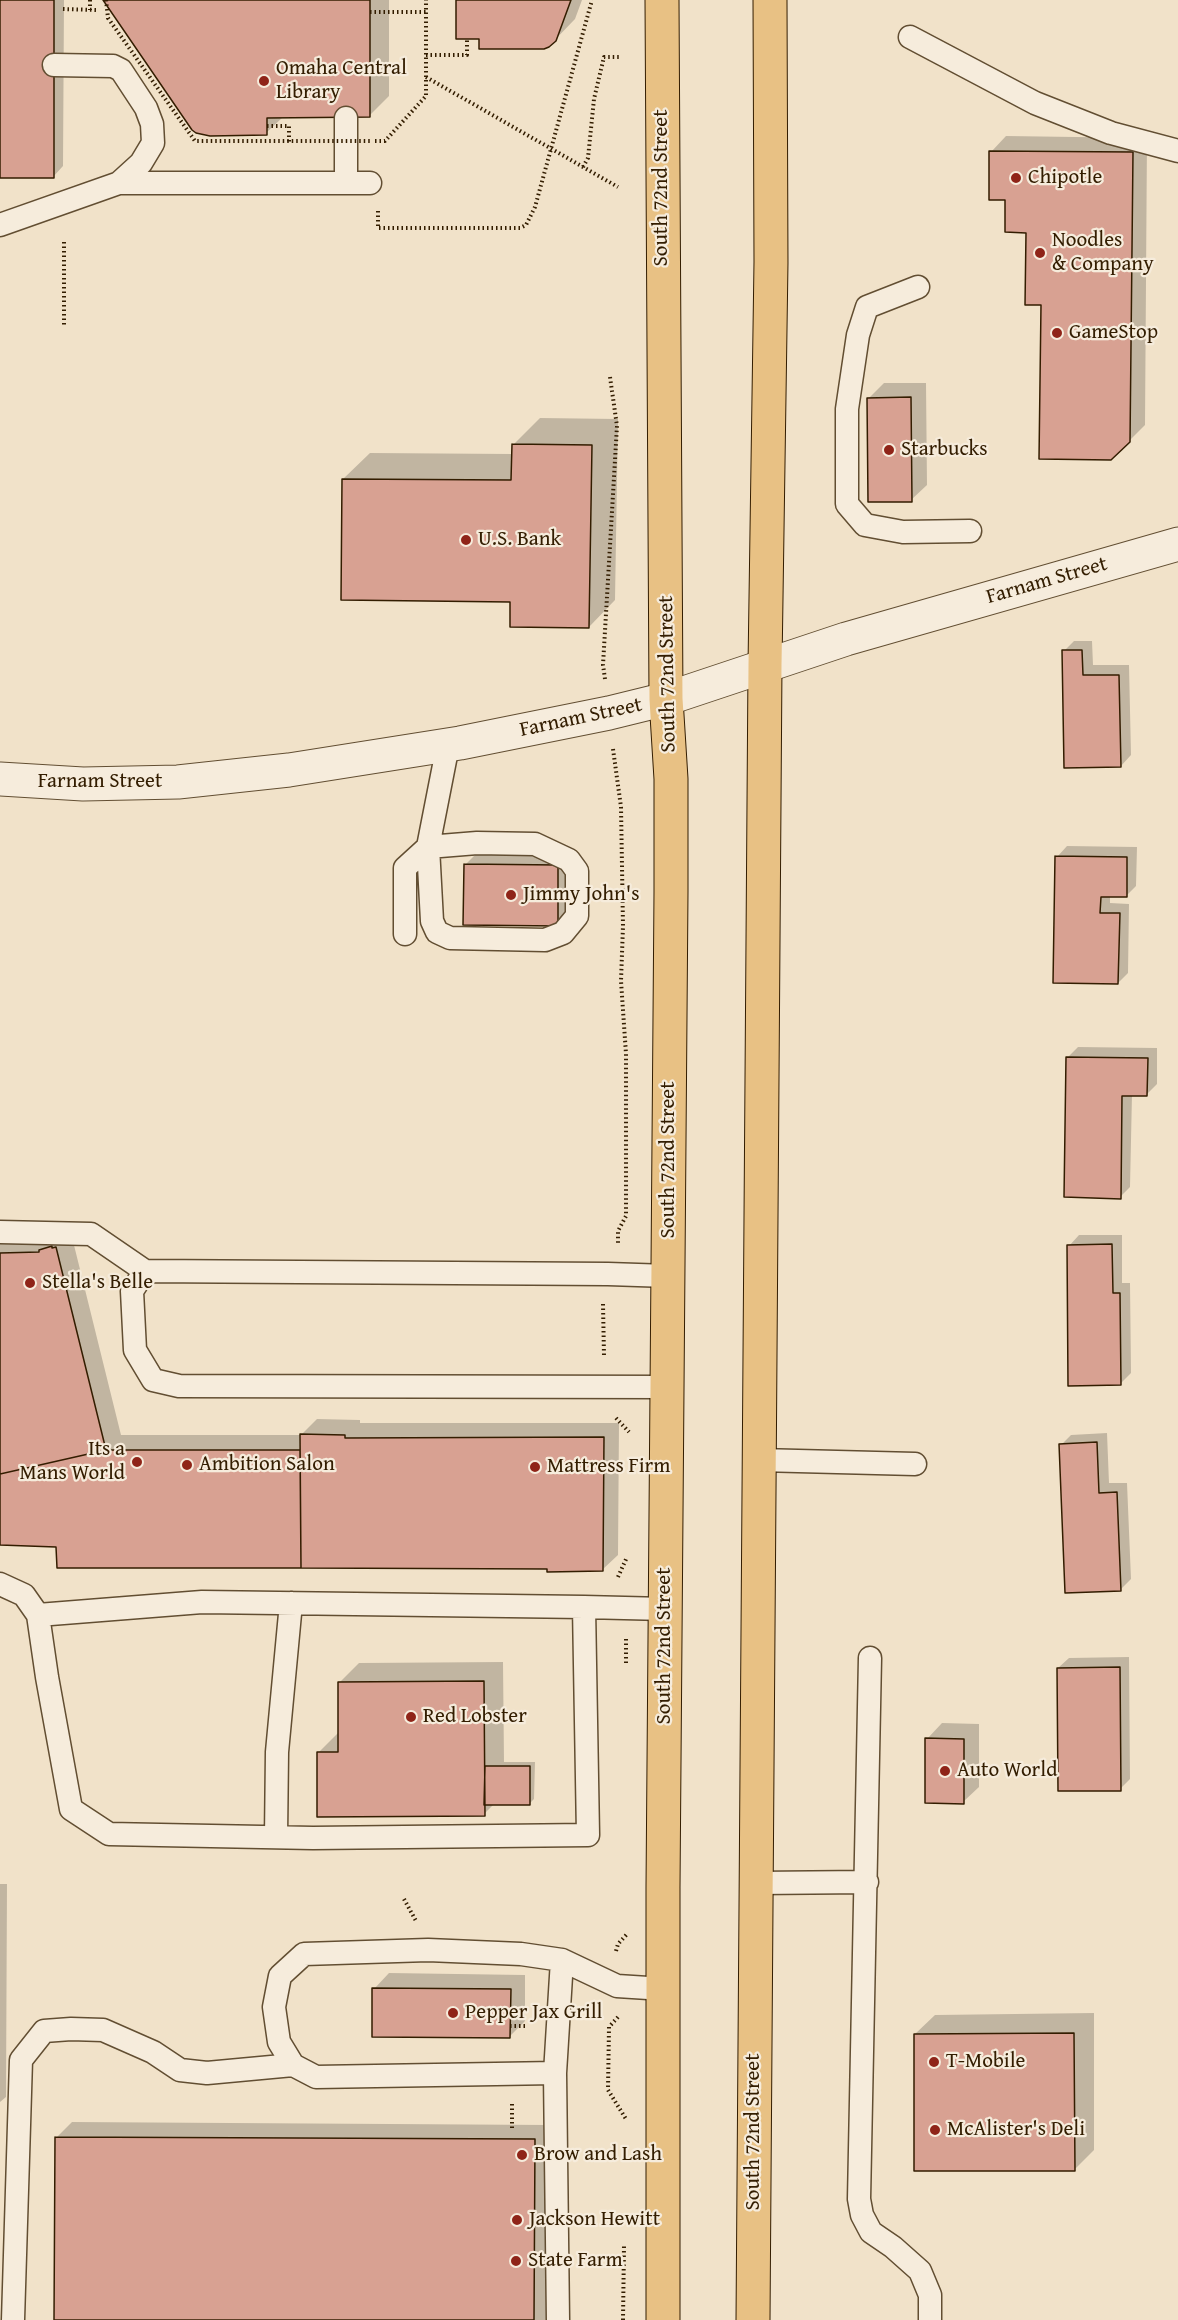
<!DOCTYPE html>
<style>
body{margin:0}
canvas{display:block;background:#f1e2c9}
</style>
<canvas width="1178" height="2320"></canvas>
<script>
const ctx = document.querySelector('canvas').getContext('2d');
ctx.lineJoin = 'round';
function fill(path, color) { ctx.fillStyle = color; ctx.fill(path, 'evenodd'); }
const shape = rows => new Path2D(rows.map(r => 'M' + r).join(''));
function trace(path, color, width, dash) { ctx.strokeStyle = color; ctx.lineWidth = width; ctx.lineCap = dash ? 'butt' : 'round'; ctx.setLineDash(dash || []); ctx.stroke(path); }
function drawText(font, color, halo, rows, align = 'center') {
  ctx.font = font + ' "Gentium Book Plus",serif'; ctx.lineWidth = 4.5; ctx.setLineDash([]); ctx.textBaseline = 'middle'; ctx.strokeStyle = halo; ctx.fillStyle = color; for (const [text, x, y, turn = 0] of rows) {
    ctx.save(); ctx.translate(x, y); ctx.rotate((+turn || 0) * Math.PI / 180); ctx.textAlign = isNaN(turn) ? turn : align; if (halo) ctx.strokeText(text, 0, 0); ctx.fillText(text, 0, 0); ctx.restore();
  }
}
const shadow = shape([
 [0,0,64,0,63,166,53,177,0,177],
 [105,0,389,0,389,96,369,116,283,117,266,133],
 [457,0,582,0,575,19,549,46,481,38],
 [1006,136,1147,138,1145,425,1129,441,1042,304,1027,231,1007,199,991,152],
 [884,383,926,383,927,485,911,500,868,399],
 [540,418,618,419,615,600,589,627,512,600,343,479,370,453,513,454,513,445],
 [1074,641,1092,641,1093,665,1129,665,1131,755,1121,766,1064,651],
 [1067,846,1137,847,1136,886,1126,896,1110,895,1110,903,1129,904,1128,973,1118,983,1057,857],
 [481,849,573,850,573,909,557,925,465,865],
 [1078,1047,1157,1048,1157,1084,1146,1095,1132,1094,1130,1187,1120,1197,1068,1057],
 [71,1233,121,1435,301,1435,317,1419,360,1420,360,1423,619,1423,618,1555,602,1570,548,1567,58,1567,58,1545,0,1543,0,1238],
 [1079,1235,1122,1235,1122,1283,1130,1283,1131,1373,1120,1384,1069,1246],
 [1107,1433,1109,1483,1127,1483,1131,1579,1120,1590,1061,1445,1071,1435],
 [1129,1657,1130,1779,1120,1789,1058,1668,1069,1658],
 [503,1662,504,1762,535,1762,534,1799,529,1804,495,1803,484,1814,318,1753,338,1733,339,1683,359,1663],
 [942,1723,979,1724,979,1787,963,1802,927,1739],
 [0,1884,7,1884,6,2097,0,2102],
 [389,1973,525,1975,525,2021,510,2036,374,1989],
 [1094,2013,1094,2150,1075,2169,915,2034,935,2015],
 [72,2122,550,2125,549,2320,55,2320,56,2138]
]);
const building = shape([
 [0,0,54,0,54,178,0,178,0,0],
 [103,0,370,0,370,117,267,118,267,135,210,136,196,133,192,130,103,0],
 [456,0,571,0,556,41,549,47,544,49,479,49,479,39,456,39,456,0],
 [989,151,1133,152,1130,442,1111,460,1039,459,1041,305,1025,305,1026,233,1005,232,1005,200,989,200,989,151],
 [911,397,912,502,868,502,867,398,911,397],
 [512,444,592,445,589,628,510,627,510,602,341,600,342,479,511,480,512,444],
 [1062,650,1082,650,1083,675,1119,675,1121,767,1064,768,1062,650],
 [1055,856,1127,857,1127,897,1101,897,1100,913,1120,913,1118,984,1053,983,1055,856],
 [464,864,558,865,558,926,463,925,464,864],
 [1066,1057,1148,1058,1147,1096,1122,1096,1121,1199,1064,1197,1066,1057],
 [1112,1244,1113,1293,1120,1293,1121,1385,1068,1386,1067,1245,1112,1244],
 [52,1246,52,1248,56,1247,106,1450,0,1474,0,1253,39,1252,39,1250,52,1246],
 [300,1434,345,1435,345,1438,604,1437,603,1571,547,1572,547,1569,301,1568,300,1434],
 [1097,1442,1099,1493,1117,1492,1121,1591,1065,1593,1059,1444,1097,1442],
 [106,1450,300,1450,301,1568,57,1568,56,1547,0,1545,0,1474,106,1450],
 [1120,1667,1121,1791,1058,1791,1057,1668,1120,1667],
 [484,1681,485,1816,317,1817,317,1752,338,1752,338,1682,484,1681],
 [925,1738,964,1739,964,1804,925,1803,925,1738],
 [485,1766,530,1766,530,1805,484,1805,485,1766],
 [372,1988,511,1989,510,2038,372,2037,372,1988],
 [1074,2033,1075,2171,914,2171,914,2034,1074,2033],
 [55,2137,535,2139,534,2320,54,2320,55,2137]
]);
const path = shape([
 [90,0,90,10],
 [63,9,98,10],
 [370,12,426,12],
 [426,55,467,55,467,39],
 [426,77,618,187],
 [267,126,289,126,289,142],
 [375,141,385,141,426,96,426,0],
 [583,167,588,158,594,99,604,57,619,57],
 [378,211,378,228,520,228,526,225,535,207,592,0],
 [64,242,64,327],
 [605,679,603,665,617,426,610,377],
 [613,749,621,807,623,926,621,981,626,1054,626,1216,618,1231,618,1245],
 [603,1304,604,1356],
 [616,1418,629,1432],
 [618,1577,627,1557],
 [626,1639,626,1665],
 [404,1899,416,1921],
 [616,1951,618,1944,628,1933],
 [618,2017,609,2027,608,2090,626,2119],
 [510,2026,528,2026],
 [512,2104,512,2130],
 [623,2320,624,2246]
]);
const service = shape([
 [910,37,1035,103,1111,133,1178,151],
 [54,65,113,66,121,70,146,108,152,124,153,143,141,163,119,183],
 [346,118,346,183],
 [0,225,119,183,370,183],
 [918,287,867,307,858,335,847,409,847,504,865,525,903,532,970,531],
 [477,843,535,844,569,860,577,871,577,916,563,933,545,940,450,938,437,932,432,921,428,847,477,843],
 [405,934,405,868,428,847,448,745],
 [0,1232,91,1234,145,1271],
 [667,1387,179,1386,153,1380,135,1350,132,1291,145,1271,608,1274,668,1276],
 [759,1460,915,1464],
 [0,1584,24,1595,38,1615,47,1677,71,1809,109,1834,313,1838,588,1835,584,1607,665,1609],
 [38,1615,202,1602,584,1607],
 [870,1658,859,2199,862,2215,871,2232,893,2247,920,2271,930,2295,930,2320],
 [276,1837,277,1752,291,1603],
 [756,1883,867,1882],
 [555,2073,562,1960],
 [13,2320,21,2060,44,2031,71,2029,103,2030,153,2052,180,2070,207,2073,293,2065],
 [558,2320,555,2073,316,2077,293,2065,279,2042,274,2007,280,1976,304,1954,428,1950,521,1954,562,1960,617,1986,664,1989]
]);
const minor = shape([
 [0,779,83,784,178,782,289,770,460,743,609,713,666,699,846,639,1178,544]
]);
const primary = shape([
 [662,0,666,699,671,779,671,892,663,1887,663,2320],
 [753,2320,765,665,771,262,770,0]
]);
const pathBridge = shape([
 [106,0,108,18,195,141,370,141]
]);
const markers = [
 [264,81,6,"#8f2418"],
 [1016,178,6,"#8f2418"],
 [1040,253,6,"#8f2418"],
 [1057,333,6,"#8f2418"],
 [889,450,6,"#8f2418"],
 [466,540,6,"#8f2418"],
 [511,895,6,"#8f2418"],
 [30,1283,6,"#8f2418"],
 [137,1462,6,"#8f2418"],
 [187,1465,6,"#8f2418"],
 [535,1467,6,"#8f2418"],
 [411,1717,6,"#8f2418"],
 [945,1771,6,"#8f2418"],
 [453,2013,6,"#8f2418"],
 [934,2062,6,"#8f2418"],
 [935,2130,6,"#8f2418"],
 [522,2155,6,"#8f2418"],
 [517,2220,6,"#8f2418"],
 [516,2261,6,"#8f2418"]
];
const poiNames = [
 ["Omaha Central",276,69],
 ["Library",276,93],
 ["Chipotle",1028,178],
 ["Noodles",1052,241],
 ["& Company",1052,265],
 ["GameStop",1069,333],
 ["Starbucks",901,450],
 ["U.S. Bank",478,540],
 ["Jimmy John's",523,895],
 ["Stella's Belle",42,1283],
 ["Its a",125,1450,"right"],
 ["Mans World",125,1474,"right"],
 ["Ambition Salon",199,1465],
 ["Mattress Firm",547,1467],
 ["Red Lobster",423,1717],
 ["Auto World",957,1771],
 ["Pepper Jax Grill",465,2013],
 ["T-Mobile",946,2062],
 ["McAlister's Deli",947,2130],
 ["Brow and Lash",534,2155],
 ["Jackson Hewitt",529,2220],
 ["State Farm",528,2261]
];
const streetNames = [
 ["South 72nd Street",662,188,-90],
 ["Farnam Street",1047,581,-16],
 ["South 72nd Street",668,674,-91],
 ["Farnam Street",581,718,-12],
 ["Farnam Street",100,782],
 ["South 72nd Street",669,1160,-90],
 ["South 72nd Street",665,1646,-90],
 ["South 72nd Street",754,2132,-90]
];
fill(shadow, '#0003');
fill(building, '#d8a192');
trace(building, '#331d00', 1.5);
trace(service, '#624e32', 25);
trace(minor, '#624e32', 35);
trace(primary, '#331d00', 35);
trace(path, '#331d00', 4, [1.5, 3]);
trace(service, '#f6ecdc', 22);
trace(minor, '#f6ecdc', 33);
trace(primary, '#e8c184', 33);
trace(pathBridge, '#331d00', 4, [1.5, 3]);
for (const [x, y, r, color] of markers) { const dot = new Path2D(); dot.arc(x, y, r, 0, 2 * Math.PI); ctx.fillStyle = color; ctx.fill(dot); trace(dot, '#f6ecdc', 2); }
drawText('21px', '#331d00', '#f6ecdc', poiNames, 'left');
drawText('21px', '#331d00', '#f6ecdc', streetNames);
</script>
